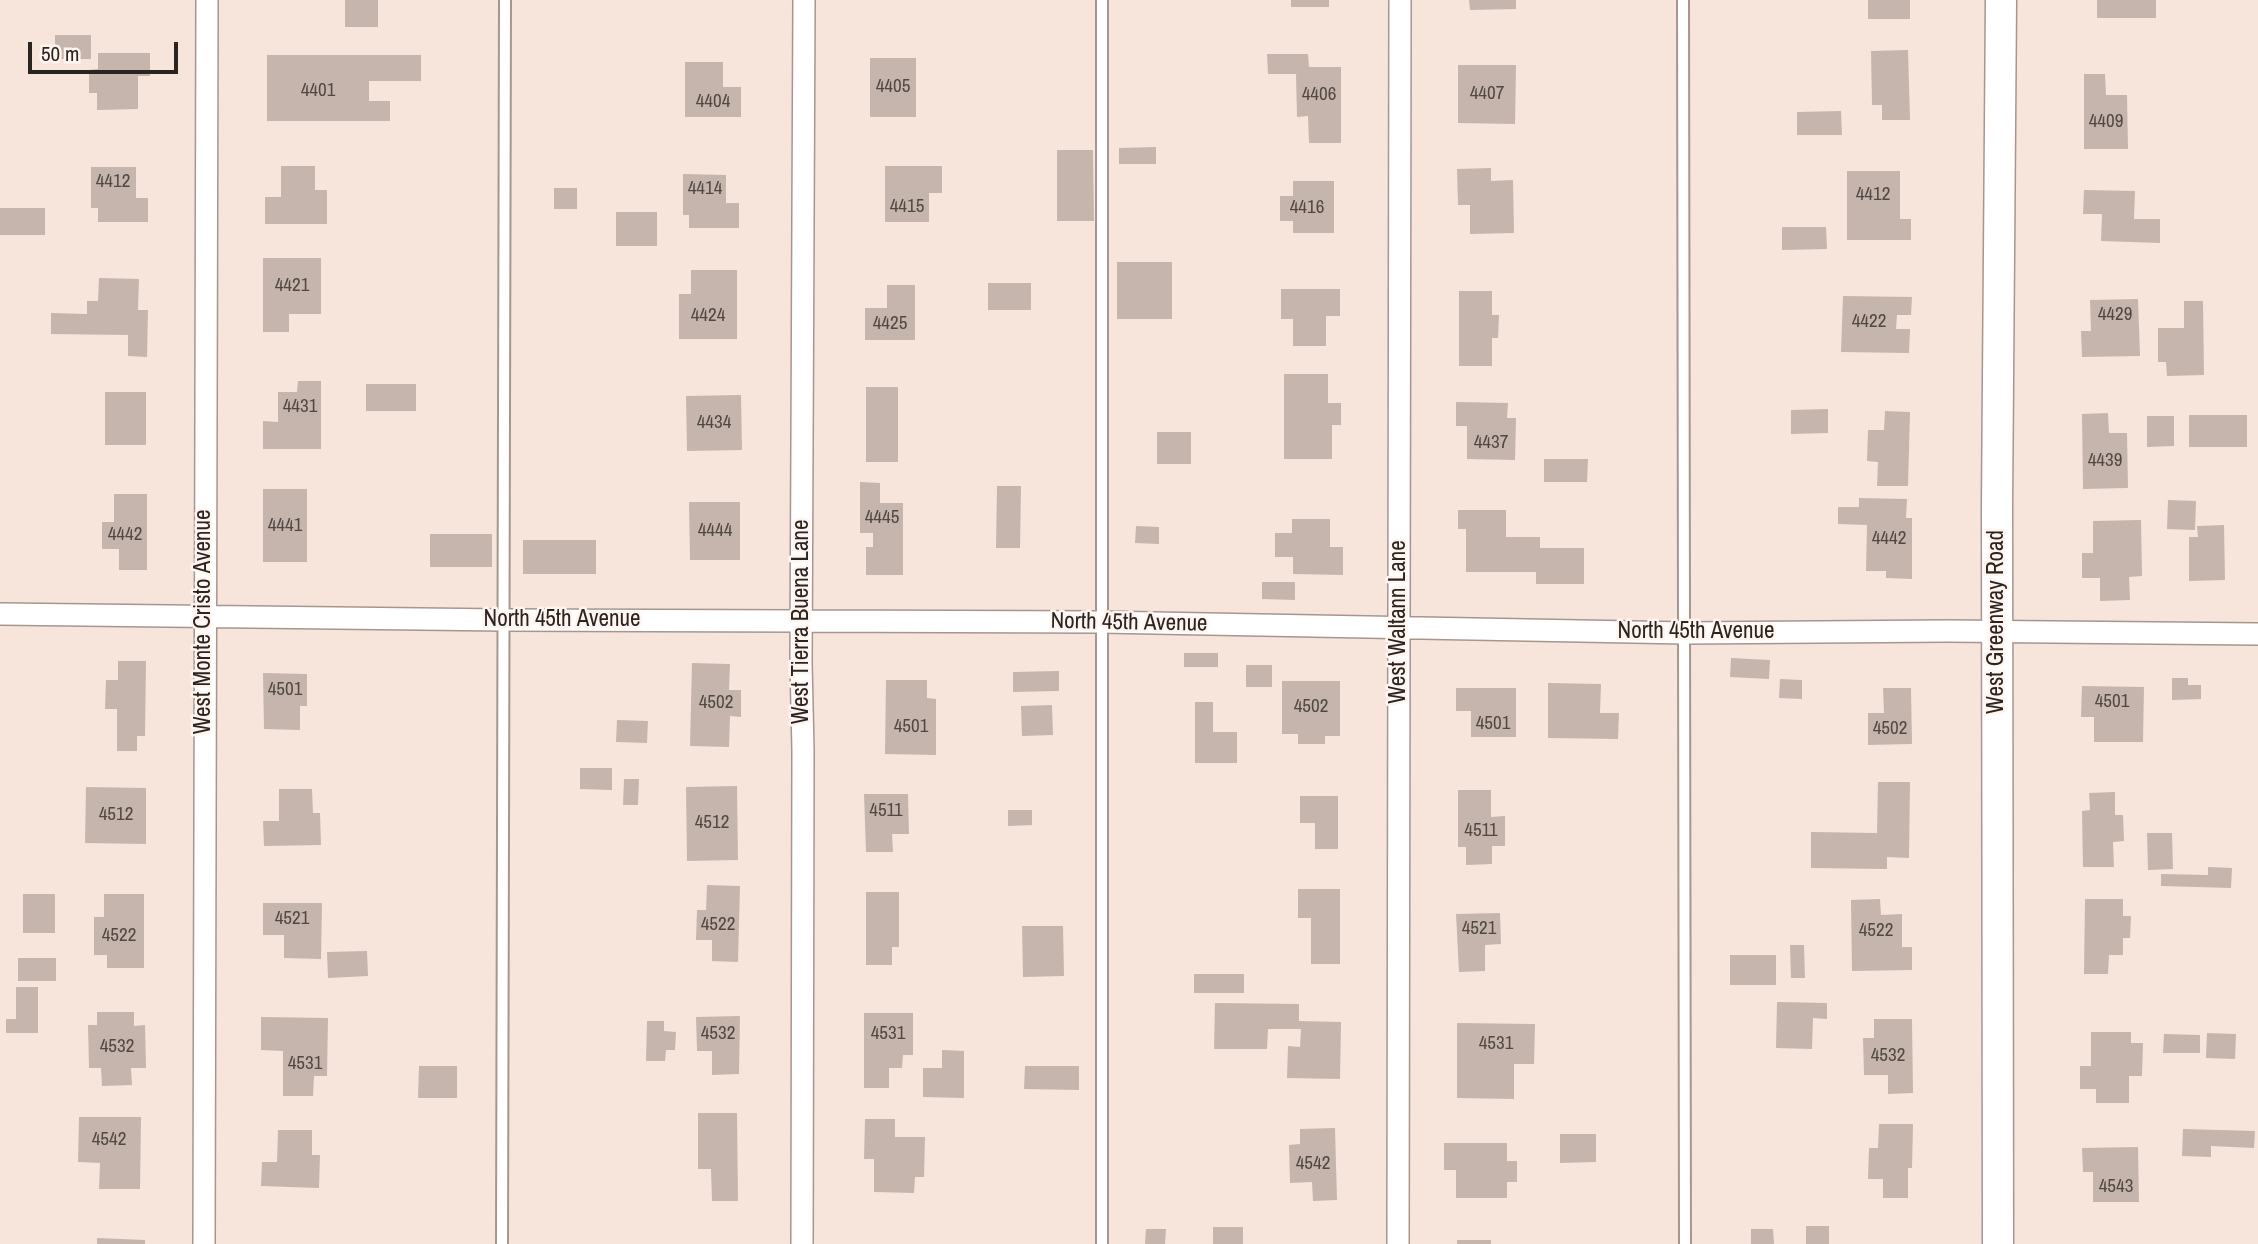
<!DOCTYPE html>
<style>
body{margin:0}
#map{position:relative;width:2258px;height:1244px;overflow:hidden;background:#f7e5dc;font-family:"Archivo Narrow",sans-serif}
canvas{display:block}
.scale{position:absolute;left:28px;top:42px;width:150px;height:32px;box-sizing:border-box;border:4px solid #2a2420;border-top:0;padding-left:9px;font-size:21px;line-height:24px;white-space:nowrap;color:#2a2420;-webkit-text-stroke:5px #fff4ef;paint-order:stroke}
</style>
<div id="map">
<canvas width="2258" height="1244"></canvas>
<div class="scale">50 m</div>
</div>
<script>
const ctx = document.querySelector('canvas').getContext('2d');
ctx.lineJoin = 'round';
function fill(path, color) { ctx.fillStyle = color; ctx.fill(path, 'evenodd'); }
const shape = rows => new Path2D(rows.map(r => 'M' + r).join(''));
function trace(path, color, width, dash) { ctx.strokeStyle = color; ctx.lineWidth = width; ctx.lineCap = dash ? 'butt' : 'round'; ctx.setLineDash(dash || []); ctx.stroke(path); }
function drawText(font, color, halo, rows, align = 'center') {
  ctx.font = font + ' "Archivo Narrow",sans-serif'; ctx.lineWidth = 5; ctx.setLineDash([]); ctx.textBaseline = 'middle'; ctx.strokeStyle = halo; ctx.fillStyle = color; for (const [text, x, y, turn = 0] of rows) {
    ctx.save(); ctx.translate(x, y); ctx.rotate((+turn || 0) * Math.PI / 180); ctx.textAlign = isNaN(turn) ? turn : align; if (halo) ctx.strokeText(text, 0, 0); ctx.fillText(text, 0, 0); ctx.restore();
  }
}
const building = shape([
 [345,0,378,0,378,27,345,27],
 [1291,0,1329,0,1329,7,1291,7],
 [1469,0,1516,0,1516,9,1470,10],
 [1868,0,1910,0,1910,19,1868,19],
 [2097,0,2156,0,2156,18,2097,18],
 [55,35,91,35,91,59,55,59],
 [1908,50,1910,120,1882,120,1882,105,1872,105,1871,51],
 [98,53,150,53,150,76,138,76,138,109,97,110,97,93,89,93,89,70,98,69],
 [1267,54,1308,54,1309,67,1341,67,1341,143,1309,143,1308,116,1297,117,1296,74,1268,74],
 [267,55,421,55,421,81,369,81,369,101,390,101,390,121,267,121],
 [870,58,916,58,916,117,870,117],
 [685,62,723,62,723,87,741,87,741,117,685,117],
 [1458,65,1516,65,1515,124,1458,123],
 [2084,74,2105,74,2106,95,2127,95,2128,149,2084,149],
 [1841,111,1842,135,1797,135,1797,112],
 [1156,147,1156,164,1119,164,1119,148],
 [1057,150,1093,150,1094,221,1057,221],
 [281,166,315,166,315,190,327,190,327,224,265,224,265,197,281,197],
 [885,166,942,166,942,193,929,193,929,222,885,222],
 [91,167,136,167,136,198,148,198,148,222,98,222,98,208,91,208],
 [1491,168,1491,181,1513,180,1514,233,1470,234,1470,205,1458,205,1457,169],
 [1847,171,1900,171,1900,219,1911,219,1911,240,1847,240],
 [683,174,726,175,726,203,739,203,739,228,689,228,689,215,683,215],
 [1293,181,1334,181,1334,233,1293,233,1293,221,1280,221,1280,196,1293,196],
 [554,188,577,188,577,209,554,209],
 [2084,190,2135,191,2134,219,2160,219,2160,243,2101,241,2102,214,2083,214],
 [0,208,45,208,45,235,0,235],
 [616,212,657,212,657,246,616,246],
 [1782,227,1826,227,1827,249,1782,250],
 [263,258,321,258,321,314,289,314,289,332,263,332],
 [1117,262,1172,262,1172,319,1117,319],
 [691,270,737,270,737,339,679,339,679,294,691,294],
 [99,278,139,279,138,310,148,310,147,357,128,356,128,335,51,334,51,313,87,314,87,301,98,301],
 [988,283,1031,283,1031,310,988,310],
 [887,285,915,285,915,340,865,340,865,308,887,308],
 [1281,289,1340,289,1340,316,1326,316,1326,346,1293,346,1293,319,1281,319],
 [1459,291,1492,291,1492,315,1499,315,1498,338,1492,338,1492,366,1459,366],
 [1843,296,1912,297,1911,315,1897,315,1896,329,1910,329,1909,353,1841,352],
 [2138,299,2140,356,2082,357,2081,331,2091,331,2090,300],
 [2184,301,2203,301,2204,375,2167,376,2166,362,2158,362,2158,328,2184,328],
 [1284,374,1328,374,1328,403,1341,403,1341,425,1332,425,1332,459,1284,459],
 [298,381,321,381,321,449,263,449,263,421,278,422,278,392,297,392],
 [366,384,416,384,416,411,366,411],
 [866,387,898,387,898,462,866,462],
 [105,392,146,392,146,445,105,445],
 [741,395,742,450,687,451,686,396],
 [1456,402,1508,403,1507,418,1516,418,1515,460,1467,459,1467,426,1456,426],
 [1828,409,1828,433,1791,434,1791,410],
 [1885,411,1910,412,1908,486,1877,486,1878,462,1867,461,1868,430,1884,430],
 [2108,413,2109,433,2127,433,2128,488,2083,489,2082,414],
 [2189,415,2247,415,2247,447,2189,447],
 [2147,416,2174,416,2174,446,2147,447],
 [1157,432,1191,432,1191,464,1157,464],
 [1544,459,1588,459,1587,482,1544,482],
 [860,482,880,483,880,503,903,503,903,575,866,575,866,547,873,547,873,533,860,533],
 [997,486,1021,486,1020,548,996,548],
 [263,489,307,489,307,562,263,562],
 [114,494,147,494,147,570,119,570,119,549,102,549,102,522,114,522],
 [1859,498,1907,499,1906,518,1912,518,1912,579,1886,578,1886,571,1866,571,1867,525,1838,524,1838,507,1859,507],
 [2168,500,2196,501,2195,530,2167,529],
 [689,502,740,502,740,560,690,560],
 [1458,510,1506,510,1506,537,1540,537,1540,548,1584,548,1584,584,1536,584,1536,572,1466,572,1466,529,1458,529],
 [1292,519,1330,519,1330,547,1343,547,1343,575,1293,574,1293,557,1275,557,1275,533,1292,533],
 [2141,520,2142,576,2129,577,2130,600,2100,601,2100,578,2082,578,2082,553,2093,553,2093,521],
 [2224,525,2225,580,2189,581,2189,537,2198,537,2197,526],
 [1136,526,1159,527,1159,544,1135,543],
 [430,534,492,534,492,567,430,567],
 [523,540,596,540,596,574,523,574],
 [1262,582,1295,582,1295,600,1262,599],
 [1184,653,1218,653,1218,667,1184,667],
 [1731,658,1770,660,1769,679,1730,677],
 [118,661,146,661,145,736,137,736,137,751,117,751,117,709,105,709,106,680,118,680],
 [692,663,730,664,729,690,741,690,741,717,730,716,729,747,690,746],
 [1246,665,1272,665,1272,687,1246,687],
 [1059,671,1059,691,1013,692,1013,672],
 [263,673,307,674,307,706,300,706,300,730,264,729],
 [2172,678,2188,678,2188,685,2201,685,2201,699,2172,700],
 [1780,679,1802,680,1802,699,1779,698],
 [886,680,927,680,927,698,936,699,936,755,885,754],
 [1282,681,1340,681,1340,736,1325,736,1325,744,1298,744,1298,734,1282,734],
 [1548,683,1601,684,1600,713,1619,713,1618,739,1548,738],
 [2082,686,2144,687,2143,742,2094,742,2094,717,2081,717],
 [1456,688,1516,688,1516,737,1471,737,1471,711,1456,711],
 [1883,688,1911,688,1912,744,1868,745,1868,713,1884,713],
 [1195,702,1213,702,1213,732,1237,732,1237,763,1195,763],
 [1052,705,1053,735,1022,736,1021,706],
 [617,720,648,721,647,743,616,742],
 [580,768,612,768,612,790,580,789],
 [624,779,639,779,638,805,623,805],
 [1878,782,1910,782,1909,858,1887,857,1887,869,1811,868,1811,832,1877,833],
 [737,786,738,860,687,861,686,787],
 [86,787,146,788,146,844,85,843],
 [279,789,312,789,313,813,320,813,321,845,264,846,263,821,279,821],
 [1458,790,1491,790,1491,817,1505,816,1505,846,1492,846,1492,864,1466,865,1466,847,1458,847],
 [2115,792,2115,815,2123,815,2124,841,2113,842,2114,867,2083,867,2082,811,2090,810,2089,793],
 [864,794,908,794,909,834,892,834,893,852,866,852],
 [1300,796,1338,796,1338,849,1315,849,1315,823,1300,823],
 [1008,810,1032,810,1032,825,1008,826],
 [2147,833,2172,833,2173,869,2148,870],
 [2208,867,2232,868,2231,888,2161,886,2161,874,2208,875],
 [707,885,740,886,738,962,712,961,712,940,696,940,697,910,706,910],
 [1298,889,1340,889,1340,964,1311,964,1311,918,1298,918],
 [866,892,899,892,899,947,892,947,892,965,866,965],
 [23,894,55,894,55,933,23,933],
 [104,894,144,894,144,968,107,968,107,955,94,955,94,917,104,917],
 [1880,899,1881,915,1902,914,1902,947,1912,947,1912,970,1852,971,1851,900],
 [2085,899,2123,899,2123,916,2131,916,2130,938,2123,938,2123,955,2109,955,2108,974,2084,974],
 [263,903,322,903,321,959,284,958,284,935,263,935],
 [1500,913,1501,944,1485,945,1485,971,1459,972,1456,914],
 [1022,926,1063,926,1064,976,1023,977],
 [1790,945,1804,945,1805,978,1791,978],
 [367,951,368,976,328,978,327,952],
 [1730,955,1776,955,1776,985,1730,985],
 [18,958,56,958,56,981,18,981],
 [1194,974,1244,974,1244,993,1194,993],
 [16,987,38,987,38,1033,6,1033,6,1019,16,1019],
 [1777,1002,1827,1003,1827,1019,1813,1018,1812,1049,1776,1048],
 [1215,1003,1299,1004,1299,1021,1341,1022,1340,1079,1287,1078,1288,1046,1300,1047,1301,1029,1268,1029,1267,1049,1214,1049],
 [97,1012,134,1012,134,1026,145,1025,146,1068,131,1068,132,1085,102,1086,101,1068,89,1068,88,1025,97,1025],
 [864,1013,913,1013,913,1055,903,1055,902,1068,889,1068,889,1088,864,1088],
 [740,1016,739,1074,712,1075,712,1051,697,1051,696,1017],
 [261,1017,328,1018,327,1076,314,1076,313,1096,283,1096,283,1051,261,1050],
 [1874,1019,1912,1019,1913,1093,1888,1094,1888,1075,1864,1075,1863,1038,1874,1038],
 [647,1021,664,1021,664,1031,676,1032,675,1050,666,1050,665,1061,646,1061],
 [1457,1023,1535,1024,1534,1064,1514,1064,1514,1099,1457,1098],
 [2091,1032,2131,1032,2131,1043,2143,1043,2142,1076,2129,1076,2129,1103,2096,1103,2096,1089,2080,1089,2080,1066,2091,1066],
 [2207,1033,2236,1034,2235,1059,2206,1058],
 [2164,1034,2200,1035,2200,1053,2163,1053],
 [942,1050,964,1051,964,1098,923,1097,923,1068,942,1068],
 [419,1066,457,1066,457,1098,418,1098],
 [1025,1066,1079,1066,1079,1090,1024,1089],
 [698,1113,737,1113,738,1201,712,1201,711,1169,698,1169],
 [79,1117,141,1117,140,1189,99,1189,100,1163,78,1162],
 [865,1119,895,1119,895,1137,925,1137,924,1177,915,1177,914,1193,874,1192,874,1159,864,1159],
 [1879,1124,1913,1124,1912,1168,1908,1168,1908,1198,1883,1198,1883,1179,1868,1179,1869,1148,1878,1148],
 [1335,1128,1337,1200,1313,1201,1312,1182,1290,1183,1289,1145,1300,1144,1300,1129],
 [2183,1129,2255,1131,2254,1148,2211,1146,2211,1157,2182,1156],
 [278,1130,312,1130,312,1155,320,1155,319,1188,261,1186,262,1162,277,1162],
 [1560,1134,1596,1134,1596,1162,1560,1163],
 [1444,1143,1507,1143,1507,1161,1517,1161,1517,1182,1507,1182,1507,1198,1456,1198,1456,1170,1444,1170],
 [2138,1147,2139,1202,2093,1202,2093,1172,2083,1172,2082,1148],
 [1806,1226,1829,1226,1829,1244,1806,1244],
 [1213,1227,1243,1227,1243,1244,1213,1244],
 [1146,1229,1166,1229,1165,1244,1145,1244],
 [1751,1229,1773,1229,1774,1244,1751,1244],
 [97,1238,145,1240,145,1244,97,1244],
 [1457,1240,1491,1240,1491,1244,1457,1244]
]);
const lane = shape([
 [1683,0,1685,1244],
 [502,1244,505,0],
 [1102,1244,1102,0]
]);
const street = shape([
 [0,614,504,620,1101,622,1686,633,1948,631,2258,634],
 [204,1244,207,0],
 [802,1244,803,751,801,662,804,0],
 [1398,1244,1400,0]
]);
const secondary = shape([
 [1998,1244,1997,506,2001,0]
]);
const numberNames = [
 ["4405",893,87],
 ["4401",318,91],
 ["4407",1487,94],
 ["4406",1319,95],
 ["4404",713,102],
 ["4409",2106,122],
 ["4412",113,182],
 ["4414",705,189],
 ["4412",1873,195],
 ["4415",907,207],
 ["4416",1307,208],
 ["4421",292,286],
 ["4429",2115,315],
 ["4424",708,316],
 ["4422",1869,322],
 ["4425",890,324],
 ["4431",300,407],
 ["4434",714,423],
 ["4437",1491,443],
 ["4439",2105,461],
 ["4445",882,518],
 ["4441",285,526],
 ["4444",715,531],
 ["4442",125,535],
 ["4442",1889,539],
 ["4501",285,690],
 ["4501",2112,702],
 ["4502",716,703],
 ["4502",1311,707],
 ["4501",1493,724],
 ["4501",911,727],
 ["4502",1890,729],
 ["4511",886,811],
 ["4512",116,815],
 ["4512",712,823],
 ["4511",1481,831],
 ["4521",292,919],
 ["4522",718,925],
 ["4521",1479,929],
 ["4522",1876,931],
 ["4522",119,936],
 ["4532",718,1034],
 ["4531",888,1034],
 ["4531",1496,1044],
 ["4532",117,1047],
 ["4532",1888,1056],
 ["4531",305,1064],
 ["4542",109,1140],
 ["4542",1313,1164],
 ["4543",2116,1187]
];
const streetNames = [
 ["North 45th Avenue",562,620],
 ["West Monte Cristo Avenue",204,622,-90],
 ["West Tierra Buena Lane",802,622,-90],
 ["West Waltann Lane",1399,622,-90],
 ["West Greenway Road",1997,622,-90],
 ["North 45th Avenue",1129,623,1],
 ["North 45th Avenue",1696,632]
];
fill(building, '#c6b5ac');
trace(lane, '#a6968e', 14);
trace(street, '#a6968e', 24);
trace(secondary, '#a6968e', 33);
trace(lane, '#fff', 10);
trace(street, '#fff', 21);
trace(secondary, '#fff', 30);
drawText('19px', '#514843', null, numberNames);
drawText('23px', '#2a2420', '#fff4ef', streetNames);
</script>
